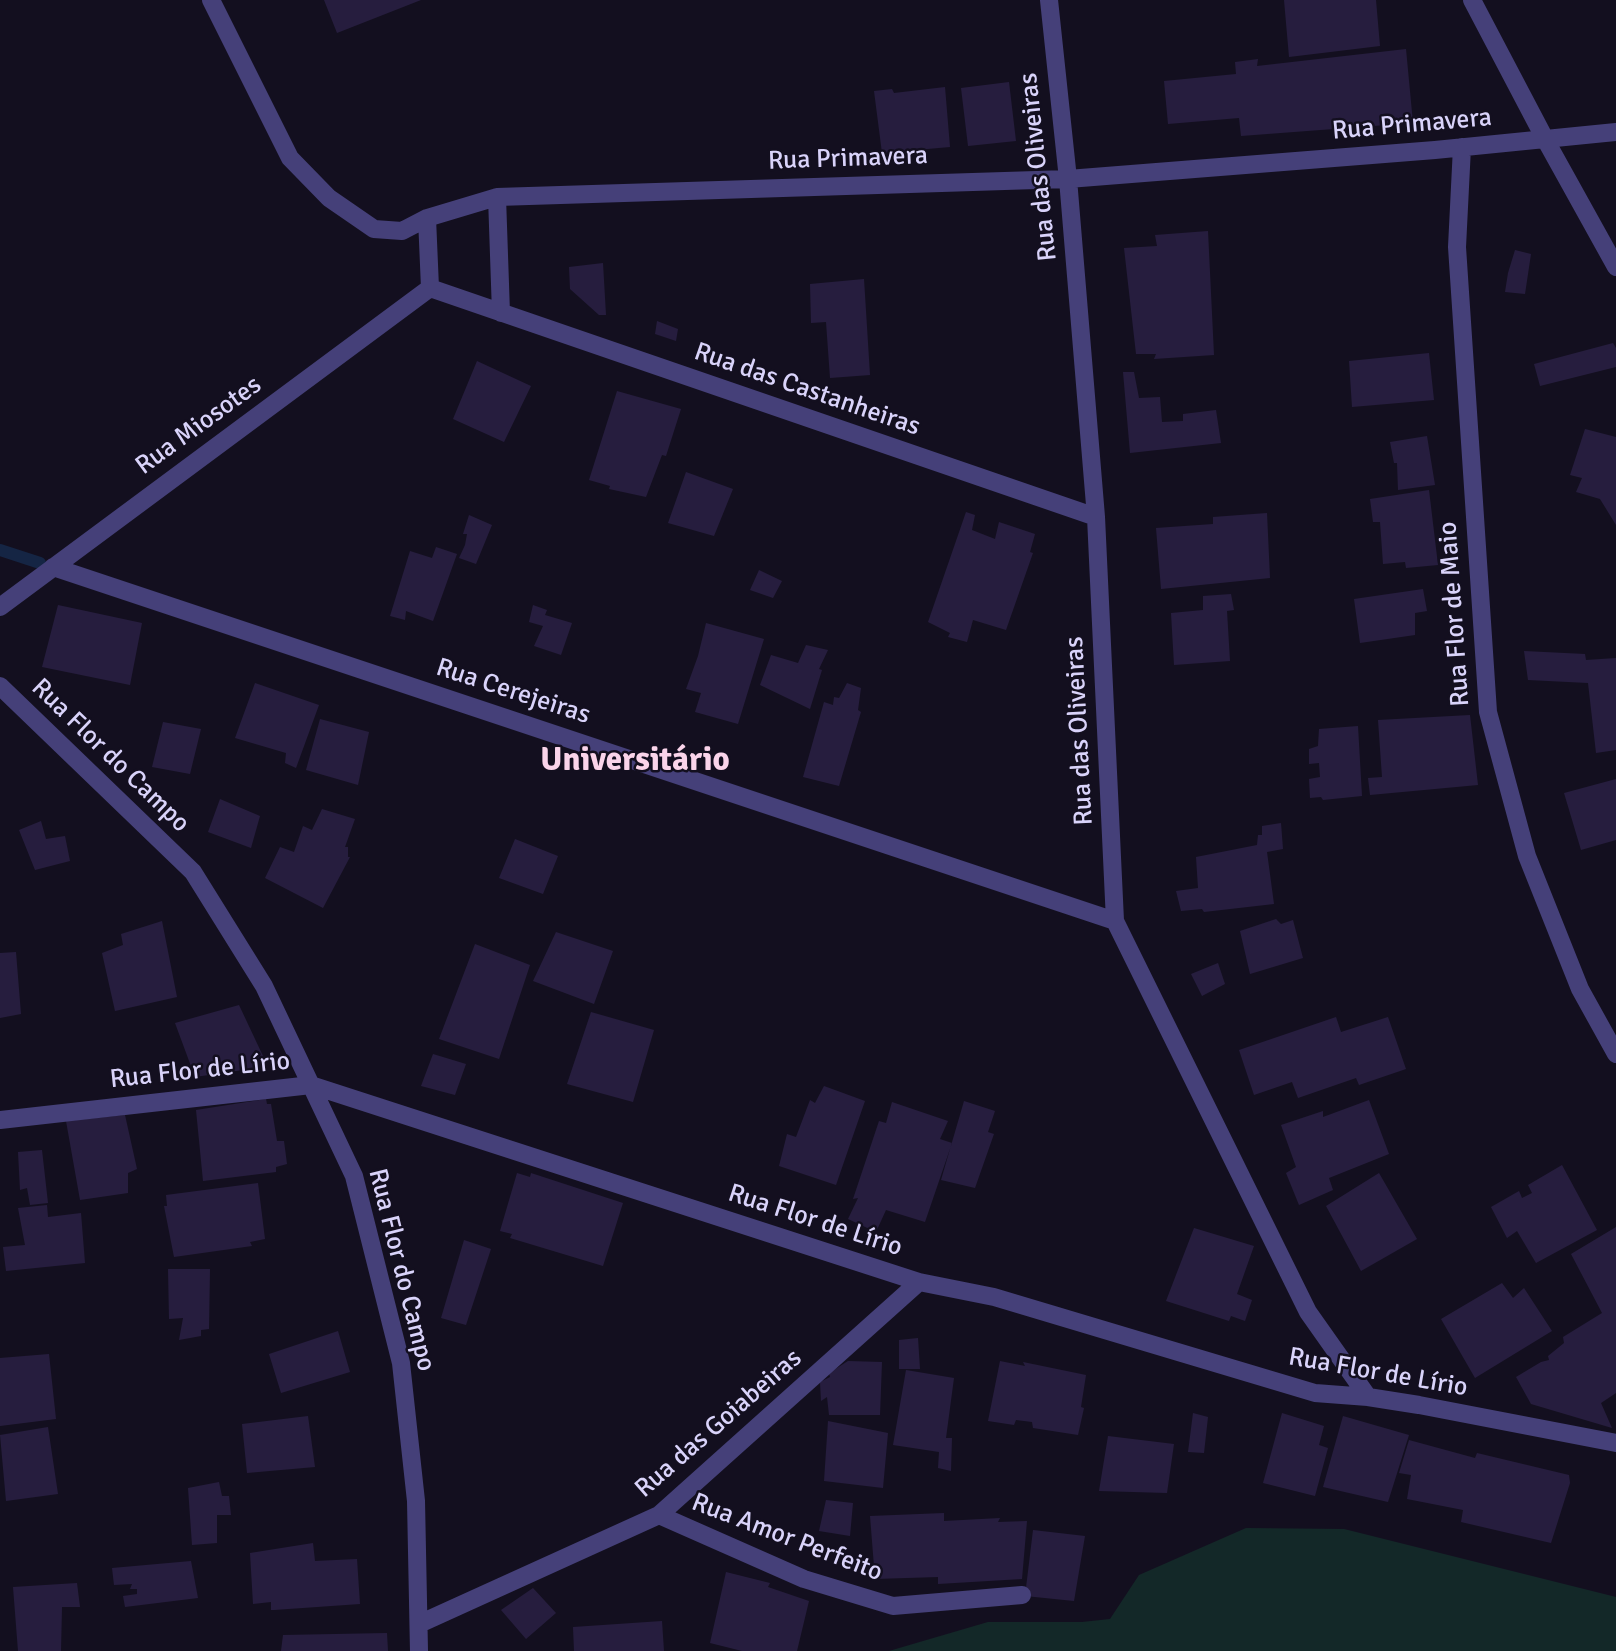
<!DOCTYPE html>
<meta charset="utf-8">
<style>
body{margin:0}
canvas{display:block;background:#130f1f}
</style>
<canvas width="1616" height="1651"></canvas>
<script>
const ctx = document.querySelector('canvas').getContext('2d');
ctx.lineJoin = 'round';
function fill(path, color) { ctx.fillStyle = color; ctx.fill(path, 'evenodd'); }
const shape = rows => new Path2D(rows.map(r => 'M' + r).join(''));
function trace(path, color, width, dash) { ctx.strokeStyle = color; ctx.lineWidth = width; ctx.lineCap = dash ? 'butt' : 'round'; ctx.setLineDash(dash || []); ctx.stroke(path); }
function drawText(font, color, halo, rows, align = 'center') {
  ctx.font = font + ' Signika,sans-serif'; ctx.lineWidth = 5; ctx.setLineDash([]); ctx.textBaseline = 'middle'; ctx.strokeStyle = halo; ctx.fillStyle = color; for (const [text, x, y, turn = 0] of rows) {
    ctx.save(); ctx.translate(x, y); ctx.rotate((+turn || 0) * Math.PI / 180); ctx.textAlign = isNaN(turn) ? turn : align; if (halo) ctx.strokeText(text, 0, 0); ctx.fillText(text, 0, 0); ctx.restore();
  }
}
const green = shape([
 [1246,1528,1344,1529,1616,1597,1616,1651,889,1651,988,1622,1082,1622,1110,1619,1139,1575]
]);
const stream = shape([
 [0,550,40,563]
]);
const building = shape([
 [324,0,421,0,337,33],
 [1284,0,1376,0,1380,46,1289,57],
 [1406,49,1413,123,1241,136,1239,118,1168,124,1164,81,1236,74,1235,62,1258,59,1257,66],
 [1009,82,1016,141,968,146,961,88],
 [945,87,950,147,882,153,874,91,892,89,894,93],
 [1208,231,1214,355,1154,359,1156,354,1136,354,1124,248,1157,246,1155,235],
 [1515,250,1531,254,1525,294,1505,292,1508,273],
 [603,263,606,315,599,315,570,289,569,267],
 [864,279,870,375,830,378,826,322,811,323,810,284],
 [657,321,678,329,676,341,655,334],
 [1613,343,1616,348,1616,367,1540,386,1534,364],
 [1429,353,1434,400,1352,407,1349,361],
 [477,361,531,386,504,442,453,419],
 [1123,372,1134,372,1139,398,1160,397,1162,422,1183,421,1183,414,1216,410,1221,443,1130,453],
 [617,391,681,409,666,456,662,455,646,497,609,489,610,486,589,480],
 [1585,429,1616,437,1616,525,1600,499,1576,492,1582,478,1570,475],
 [1427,436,1435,485,1398,490,1397,463,1394,463,1390,442],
 [686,472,733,489,714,536,668,523],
 [1429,490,1438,565,1406,568,1405,562,1383,564,1380,522,1373,522,1370,499],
 [966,512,975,515,972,530,995,539,999,522,1035,534,1030,552,1033,553,1006,630,973,620,967,642,948,637,950,633,928,622],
 [1267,513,1270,578,1161,589,1156,528,1213,524,1213,517],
 [469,515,492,525,476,564,459,558,465,545,467,534,463,534],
 [436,547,457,554,433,621,406,611,405,620,390,616,410,551,432,558],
 [759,570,782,581,773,598,750,590],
 [1423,589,1427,611,1415,613,1415,635,1360,643,1354,599],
 [1231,594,1234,610,1227,611,1230,661,1174,665,1171,613,1203,610,1203,596],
 [58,605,142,623,130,685,42,667],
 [533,605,547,610,545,615,572,623,561,655,534,646,543,626,529,622],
 [706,623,764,639,738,724,695,712,701,693,686,689,698,656],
 [806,645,828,650,819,669,822,670,810,709,760,685,771,655,798,663],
 [1524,651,1585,654,1586,660,1616,658,1616,750,1596,753,1588,683,1528,680],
 [255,683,319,705,296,768,285,763,286,753,235,738],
 [847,683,861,688,858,710,861,712,839,786,803,777,824,702,833,705,834,697,839,698],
 [1470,715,1478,785,1370,795,1368,778,1382,777,1378,720],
 [320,719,369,732,358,785,306,770],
 [163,722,201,729,190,774,152,767],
 [1358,726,1362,796,1323,800,1321,797,1310,798,1309,779,1320,777,1319,763,1309,764,1309,749,1318,746,1319,729],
 [1616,779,1616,840,1581,850,1564,793],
 [220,799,260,816,251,848,208,832],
 [322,809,355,819,345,847,348,847,348,857,350,857,323,908,265,878,280,847,294,852,303,826,312,830],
 [41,821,46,839,65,836,70,861,35,870,19,830],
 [1281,823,1283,849,1267,852,1274,904,1204,912,1202,909,1181,911,1176,891,1198,888,1196,857,1257,845,1258,835,1262,835,1262,826],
 [515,839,558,856,543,894,499,878],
 [1276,919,1281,924,1293,920,1303,958,1250,974,1240,931],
 [162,921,177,997,115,1011,102,953,123,945,121,934],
 [556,932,613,951,594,1004,533,981],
 [475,944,530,965,499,1059,439,1039],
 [16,952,21,1014,0,1018,0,953],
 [1218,963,1225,984,1202,996,1191,974],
 [239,1005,263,1056,257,1068,195,1077,175,1023],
 [591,1012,654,1030,633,1102,567,1084],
 [1336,1017,1341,1032,1388,1017,1406,1069,1359,1085,1356,1078,1298,1098,1292,1082,1254,1095,1239,1050],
 [433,1054,466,1064,455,1095,421,1086],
 [824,1086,865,1101,836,1185,779,1166,787,1134,796,1137,810,1100,815,1103],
 [266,1099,267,1104,271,1104,277,1141,284,1141,287,1164,276,1167,276,1172,203,1181,196,1110],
 [1369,1100,1389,1154,1329,1178,1333,1190,1299,1205,1286,1173,1296,1167,1281,1125,1323,1111,1323,1117],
 [964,1101,995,1111,988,1132,994,1134,975,1188,941,1180],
 [892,1102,948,1121,940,1139,952,1143,925,1222,886,1210,876,1232,848,1219,858,1198,853,1199,879,1121,886,1123],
 [125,1115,137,1169,128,1173,128,1193,80,1200,66,1121],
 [42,1150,48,1203,30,1205,27,1188,20,1190,18,1152],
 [1562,1165,1597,1230,1536,1263,1517,1231,1507,1238,1491,1207,1519,1191,1522,1198,1532,1193,1528,1185],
 [517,1173,530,1177,531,1173,623,1203,603,1266,510,1238,512,1234,500,1231],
 [1379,1173,1417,1239,1361,1271,1326,1206],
 [258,1183,265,1239,250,1242,252,1246,174,1257,164,1206,167,1206,166,1195],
 [47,1205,48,1217,81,1213,85,1263,6,1271,3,1247,25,1245,18,1208],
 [1616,1227,1616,1393,1601,1403,1612,1428,1531,1404,1516,1377,1541,1362,1549,1360,1548,1356,1564,1343,1563,1337,1602,1313,1571,1254],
 [1194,1228,1254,1246,1237,1294,1252,1300,1245,1321,1231,1316,1229,1321,1166,1301],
 [464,1240,491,1249,466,1325,441,1318],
 [168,1269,210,1269,209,1329,201,1330,201,1336,179,1340,183,1318,169,1319],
 [1502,1283,1513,1298,1524,1288,1552,1331,1475,1378,1441,1319],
 [338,1331,350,1372,281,1393,269,1354],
 [918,1338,920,1369,899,1369,899,1340],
 [49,1354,56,1419,0,1426,0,1358],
 [848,1361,882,1362,880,1415,829,1415,827,1397,821,1401,820,1382,830,1377,829,1373],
 [1000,1361,1025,1366,1023,1362,1086,1375,1081,1407,1084,1408,1078,1435,1033,1428,1032,1422,1016,1420,1014,1425,988,1421],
 [906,1370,954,1378,946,1438,952,1438,951,1471,938,1468,939,1452,893,1445],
 [1193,1413,1208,1417,1204,1453,1188,1452],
 [1282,1413,1324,1426,1319,1445,1328,1448,1315,1496,1263,1483],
 [308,1416,315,1467,247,1473,242,1424],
 [1343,1416,1409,1435,1388,1502,1323,1487],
 [828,1421,888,1433,883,1488,824,1481],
 [48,1427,58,1494,6,1501,0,1435],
 [1108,1436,1174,1444,1167,1493,1099,1491],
 [1409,1440,1475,1458,1477,1453,1569,1475,1570,1483,1551,1543,1461,1522,1463,1510,1407,1499,1411,1475,1399,1473],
 [219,1482,222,1496,229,1496,231,1515,217,1515,217,1543,192,1545,188,1488],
 [826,1500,853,1503,850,1536,819,1531],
 [944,1513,944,1521,1000,1518,998,1522,1027,1521,1022,1579,938,1584,938,1577,875,1579,870,1516],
 [1033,1530,1085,1536,1074,1601,1025,1596],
 [313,1543,315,1561,357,1559,360,1604,274,1610,271,1610,271,1602,253,1604,250,1553],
 [191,1561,198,1598,125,1607,123,1596,137,1594,137,1589,130,1589,132,1584,114,1585,112,1568],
 [726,1572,770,1583,768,1587,809,1601,797,1651,742,1651,710,1643],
 [77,1583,80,1607,62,1607,61,1651,18,1651,13,1587],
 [533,1588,556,1613,526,1639,501,1610],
 [662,1621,664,1651,574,1651,573,1627],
 [387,1633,388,1651,281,1651,283,1635]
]);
const minor = shape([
 [211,0,290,158,329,198,374,229,402,231,427,218,497,197,1068,179,1435,150,1616,132],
 [1049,0,1068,179,1096,517,1115,921,1308,1312,1368,1397],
 [1472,0,1545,139,1616,267],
 [1462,147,1457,247,1488,712,1527,856,1580,989,1616,1054],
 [497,197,501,313],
 [427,218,430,288],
 [430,288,1096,517],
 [53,567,1115,921],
 [0,607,430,288],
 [0,686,193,872,264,986,354,1176,401,1363,416,1501,419,1651],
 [0,1120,311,1085,919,1282,994,1297,1315,1393,1368,1397,1419,1405,1616,1443],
 [659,1515,804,1579,893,1606,1022,1595],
 [419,1624,659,1515,919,1282]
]);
const streetNames = [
 ["Rua Primavera",1412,125,-5],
 ["Rua Primavera",848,159,-2],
 ["Rua das Oliveiras",1039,167,-96],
 ["Rua das Castanheiras",807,390,19],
 ["Rua Miosotes",199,426,-36],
 ["Rua Flor de Maio",1455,614,-94],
 ["Rua Cerejeiras",513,692,18],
 ["Rua das Oliveiras",1080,731,-93],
 ["Rua Flor do Campo",110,756,44],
 ["Rua Flor de Lírio",200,1071,-6],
 ["Rua Flor de Lírio",815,1221,18],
 ["Rua Flor do Campo",401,1270,76],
 ["Rua Flor de Lírio",1378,1373,10],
 ["Rua das Goiabeiras",719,1424,-41],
 ["Rua Amor Perfeito",787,1538,21]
];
const districtNames = [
 ["Universitário",635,761]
];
fill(green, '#132828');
trace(stream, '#152544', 12);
fill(building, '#261d3e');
trace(minor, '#454079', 18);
drawText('26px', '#d9d3fa', '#130f1f', streetNames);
drawText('bold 33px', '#fad4ea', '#130f1f', districtNames);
</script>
